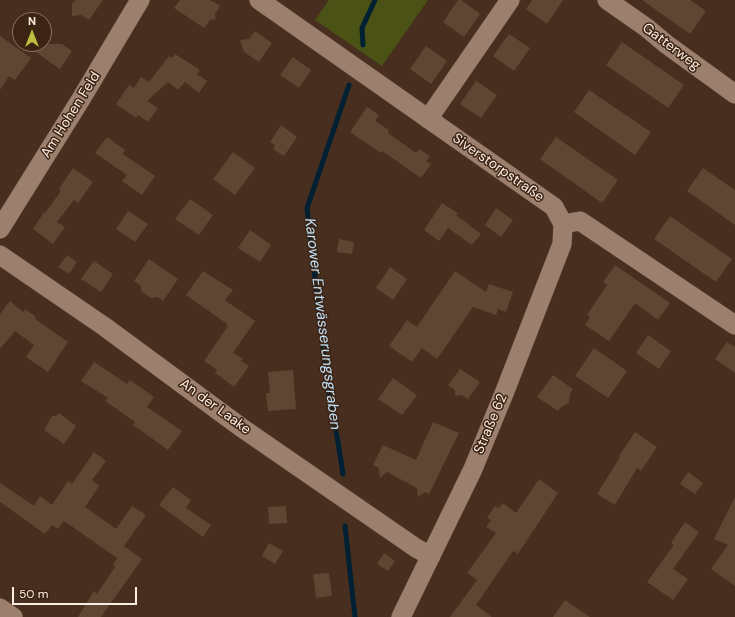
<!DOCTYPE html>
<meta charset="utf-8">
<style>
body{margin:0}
#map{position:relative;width:735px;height:617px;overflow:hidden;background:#472e1e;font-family:"DM Sans",sans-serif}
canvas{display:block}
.north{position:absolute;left:12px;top:12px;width:40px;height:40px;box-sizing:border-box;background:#3c2414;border:1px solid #897466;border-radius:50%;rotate:0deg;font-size:11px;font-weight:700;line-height:16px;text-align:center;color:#fdece2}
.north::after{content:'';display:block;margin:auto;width:14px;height:18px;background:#bdbf43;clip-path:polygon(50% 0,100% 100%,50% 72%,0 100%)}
.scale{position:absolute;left:12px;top:587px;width:125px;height:18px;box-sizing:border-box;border:2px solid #fdece2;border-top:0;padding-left:5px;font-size:12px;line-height:14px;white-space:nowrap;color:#fdece2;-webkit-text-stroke:3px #3c2414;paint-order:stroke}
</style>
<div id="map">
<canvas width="735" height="617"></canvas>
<div class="north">N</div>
<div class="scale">50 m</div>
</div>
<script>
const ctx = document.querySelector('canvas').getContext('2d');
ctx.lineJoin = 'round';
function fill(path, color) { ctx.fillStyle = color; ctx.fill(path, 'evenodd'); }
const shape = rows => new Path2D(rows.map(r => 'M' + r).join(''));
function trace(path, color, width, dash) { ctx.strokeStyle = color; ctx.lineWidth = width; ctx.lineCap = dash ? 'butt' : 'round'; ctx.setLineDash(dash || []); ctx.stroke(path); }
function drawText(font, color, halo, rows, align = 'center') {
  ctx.font = font + ' "DM Sans",sans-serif'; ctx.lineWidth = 3; ctx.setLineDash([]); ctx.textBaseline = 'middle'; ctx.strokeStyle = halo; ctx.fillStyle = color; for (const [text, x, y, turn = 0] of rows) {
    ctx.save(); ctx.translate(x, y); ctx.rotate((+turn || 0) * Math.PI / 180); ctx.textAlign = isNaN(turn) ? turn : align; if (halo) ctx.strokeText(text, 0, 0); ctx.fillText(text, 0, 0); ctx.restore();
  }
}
const green = shape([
 [329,0,428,0,382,66,315,20]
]);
const stream = shape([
 [363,45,362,28,375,0],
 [343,474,338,442,328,390,307,208,349,85],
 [345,526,355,617]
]);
const building = shape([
 [76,0,103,0,89,20,81,15,72,16,72,4],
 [180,0,210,0,220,6,215,14,216,19,210,20,204,28,174,8],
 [458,0,461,0,480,14,464,37,443,22],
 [532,0,563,0,547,24,526,9],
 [642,0,690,0,706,11,690,34],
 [255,31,272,43,259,62,244,52,240,40,249,39],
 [509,34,530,48,514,71,493,56],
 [0,36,31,58,15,80,9,76,0,90],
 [622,42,684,85,668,108,606,65],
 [24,44,62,44,72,51,60,69],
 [426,46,447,61,431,84,410,69],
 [175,54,200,70,197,74,207,81,199,93,185,82,178,90,168,82,147,101,158,108,148,122,138,115,136,118,116,104,129,85,134,88,141,77,149,82,169,56,172,58],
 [293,57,311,70,299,88,280,75],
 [476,81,497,95,481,118,460,104],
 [589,90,651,132,635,155,574,112],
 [367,107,379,115,375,121,389,130,388,133,416,153,419,149,430,156,426,161,431,164,421,178,382,151,381,153,350,132],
 [281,125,297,137,284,156,273,149,275,145,270,142],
 [107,137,125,150,123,154,155,176,142,195,122,181,127,175,95,153],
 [556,137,618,180,602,203,540,159],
 [233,152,255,168,235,195,213,179],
 [73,168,93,182,78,203,74,200,57,222,65,227,53,244,33,229,44,212,45,213,61,191,59,189],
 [703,168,735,190,735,225,687,191],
 [190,199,213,215,199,235,175,219],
 [442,203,458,213,456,215,481,234,472,245,448,228,439,241,424,230],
 [496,208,513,220,501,237,485,225],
 [128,211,148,224,135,242,116,229],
 [670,216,732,259,716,282,654,239],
 [250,230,271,245,260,262,238,248],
 [339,239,354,242,352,254,337,252],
 [67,255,77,262,69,274,58,267],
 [149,259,178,279,163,301,158,297,151,298,142,292,140,285,134,281],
 [94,261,113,274,101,292,81,279],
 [615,265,670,303,658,320,635,303,609,341,585,325,590,317,587,315,607,285,603,282],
 [390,267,407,279,393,300,376,288],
 [203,271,233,290,225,300,255,321,233,353,243,359,241,361,249,366,234,387,215,373,217,370,204,361,228,326,226,325,227,324,186,295],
 [455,271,486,292,489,284,513,292,506,312,498,309,496,315,473,307,437,359,422,348,412,362,389,346,407,320,417,327],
 [10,301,23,312,25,309,36,317,35,319,68,342,48,372,26,357,34,345,15,331,0,349,0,314],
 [648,335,671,351,659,369,636,353],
 [727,342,735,347,735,373,715,359],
 [594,348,627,371,608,398,575,376],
 [94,362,127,384,130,380,154,397,147,407,182,431,168,450,133,425,135,422,105,401,108,398,81,381],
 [460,369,480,382,468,399,462,395,455,396,455,390,448,385],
 [293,370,296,409,268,411,266,393,270,393,268,372],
 [553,375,573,389,570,394,569,403,561,407,558,411,537,397],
 [393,378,417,395,402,415,378,399],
 [59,413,76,426,64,444,44,430,52,416,56,416],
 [433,422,459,433,429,494,425,492,418,497,417,488,387,472,380,478,379,468,373,465,383,445,416,460],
 [635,432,657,447,641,471,637,468,615,505,597,494,620,457,619,456],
 [94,452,106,461,92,480,99,486,85,507,116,529,132,506,146,515,124,546,142,559,101,617,78,617,94,591,97,594,115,567,113,565,117,558,64,521,58,529,52,525,45,534,0,502,0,483,34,506,40,496,52,505,68,481,72,484],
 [688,472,703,483,695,494,680,484],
 [539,479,558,493,518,554,513,551,476,605,492,617,450,617,477,580,467,573,496,533,486,527,491,520,487,518,495,506,499,508,503,503,516,513],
 [173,487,191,500,186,508,211,525,203,537,159,505],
 [735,497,735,586,711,569,728,545,714,539],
 [286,506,287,523,269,524,268,507],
 [685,522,699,532,673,569,688,579,673,600,647,582,674,545,671,543],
 [269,543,283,551,275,564,262,556],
 [384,553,395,561,388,571,377,564],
 [329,573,332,596,316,598,313,574],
 [565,600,590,617,553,617]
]);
const minor = shape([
 [259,0,554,207,563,224,562,244,505,391,473,469,401,617],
 [607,0,647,28,666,44,735,94],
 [428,119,510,0],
 [563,224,580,221,735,325],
 [0,229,81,99,140,0],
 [0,255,105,327,242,428,416,548,431,556],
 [0,608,13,617]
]);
const streetNames = [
 ["Gatterweg",671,47,37],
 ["Am Hohen Feld",71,115,-58],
 ["Siverstorpstraße",498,168,35],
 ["An der Laake",215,407,36],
 ["Straße 62",491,424,-67]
];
const waterNames = [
 ["Karower Entwässerungsgraben",322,324,83]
];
fill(green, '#4b5215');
trace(stream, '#002133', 5);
fill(building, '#5e4633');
trace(minor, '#5e493b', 20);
trace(minor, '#9c7f6d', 19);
drawText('14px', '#fdece2', '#3c2414', streetNames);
drawText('italic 15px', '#bfe1f7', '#3c2414', waterNames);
</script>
